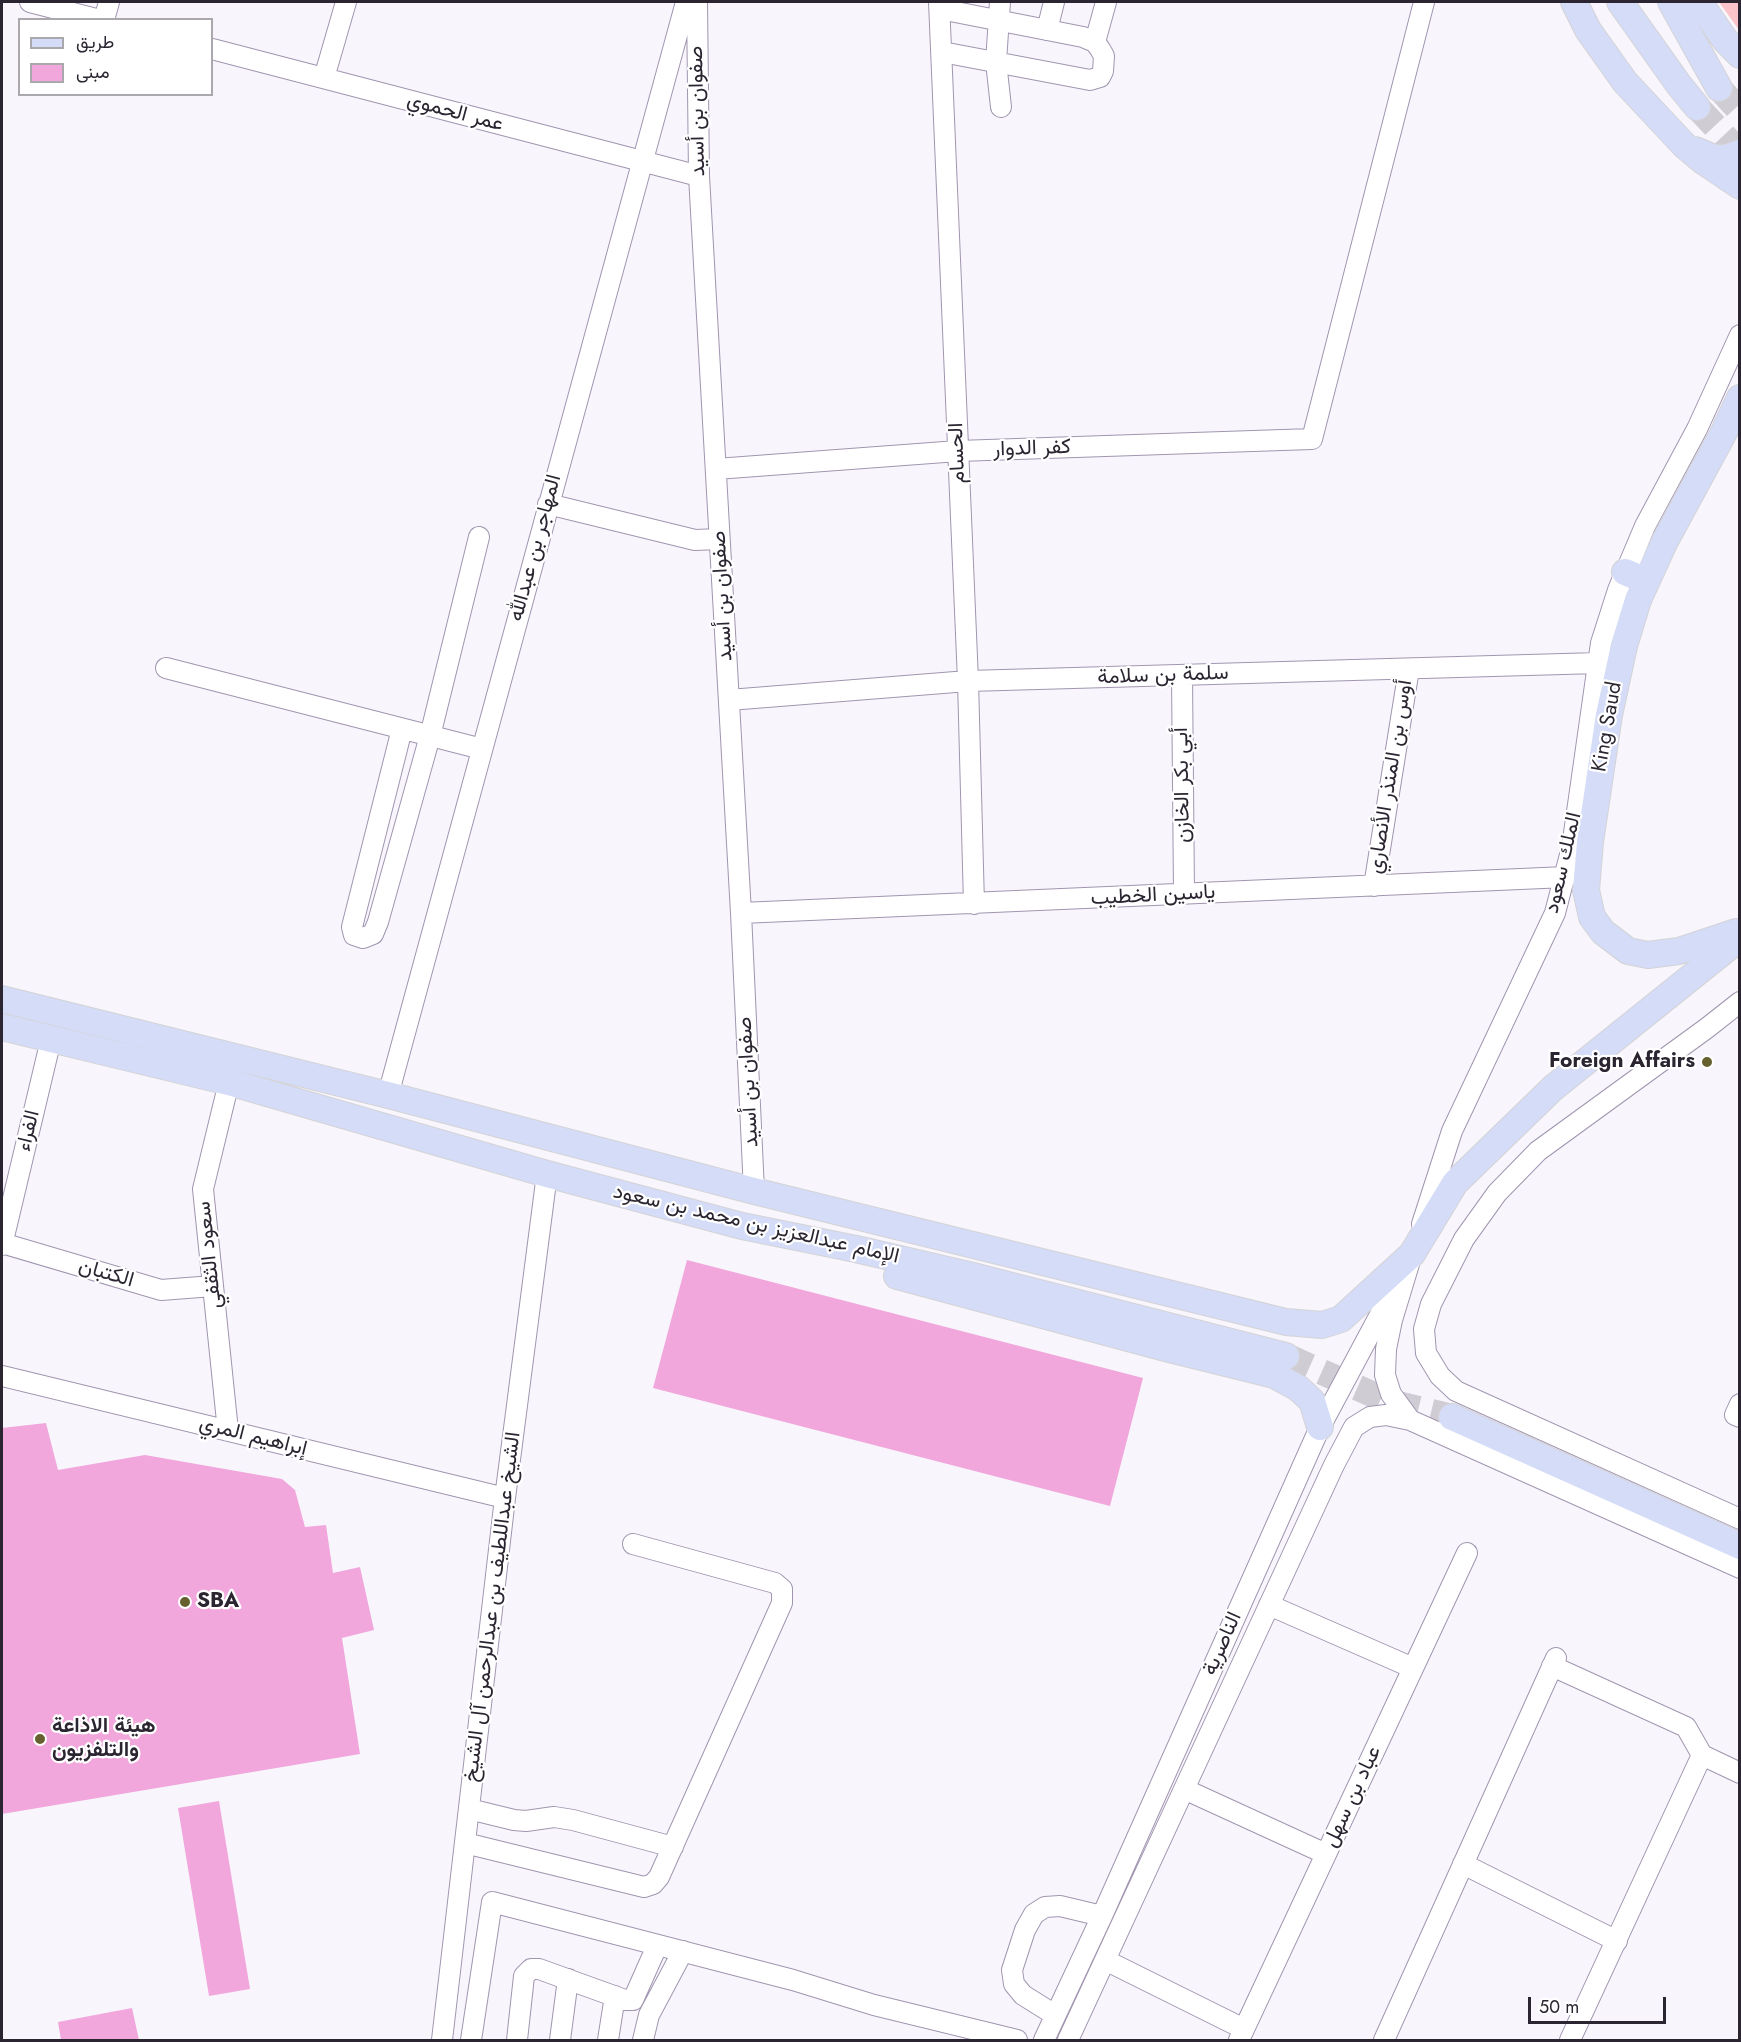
<!DOCTYPE html>
<meta charset="utf-8">
<style>
body{margin:0}
#map{position:relative;width:1741px;height:2042px;overflow:hidden;background:#f8f6fc;font-family:Jost,Vazirmatn,sans-serif}
canvas{display:block}
.frame{position:absolute;inset:0;border:3px solid #2a2530;pointer-events:none}
.legend{position:absolute;left:18px;top:18px;width:195px;height:78px;box-sizing:border-box;background:#fff;border:2px solid #aaa8ac;margin:0;padding:8px 10px;list-style:none;font-size:18px;color:#2a2530}
.legend li{display:flex;align-items:center;gap:12px;height:30px}
.legend b{width:30px;border:2px solid #aaa8ac}
.scale{position:absolute;left:1528px;top:1997px;width:138px;height:27px;box-sizing:border-box;border:3px solid #2a2530;border-top:0;padding-left:8px;font-size:18px;line-height:21px;white-space:nowrap;color:#2a2530;-webkit-text-stroke:4px #fff;paint-order:stroke}
</style>
<div id="map">
<canvas width="1741" height="2042"></canvas>
<div class="frame"></div>
<ul class="legend">
<li><b style="height:8px;background:#d4dcf7"></b>طريق</li>
<li><b style="height:16px;background:#f1a7dc"></b>مبنى</li>
</ul>
<div class="scale">50 m</div>
</div>
<script>
const ctx = document.querySelector('canvas').getContext('2d');
ctx.lineJoin = 'round';
function fill(path, color) { ctx.fillStyle = color; ctx.fill(path, 'evenodd'); }
const shape = rows => new Path2D(rows.map(r => 'M' + r).join(''));
function trace(path, color, width, dash) { ctx.strokeStyle = color; ctx.lineWidth = width; ctx.lineCap = dash ? 'butt' : 'round'; ctx.setLineDash(dash || []); ctx.stroke(path); }
function drawText(font, color, halo, rows, align = 'center') {
  ctx.font = font + ' Jost,Vazirmatn,sans-serif'; ctx.lineWidth = 4.5; ctx.setLineDash([]); ctx.textBaseline = 'middle'; ctx.strokeStyle = halo; ctx.fillStyle = color; for (const [text, x, y, turn = 0] of rows) {
    ctx.save(); ctx.translate(x, y); ctx.rotate((+turn || 0) * Math.PI / 180); ctx.textAlign = isNaN(turn) ? turn : align; if (halo) ctx.strokeText(text, 0, 0); ctx.fillText(text, 0, 0); ctx.restore();
  }
}
const green = shape([
 [1719,2,1739,2,1739,30]
]);
const building = shape([
 [687,1260,1143,1378,1110,1506,653,1388],
 [46,1423,58,1470,145,1455,282,1479,295,1490,305,1527,326,1525,333,1573,360,1567,374,1630,342,1638,360,1754,2,1814,2,1428],
 [219,1801,250,1989,209,1996,178,1808],
 [132,2008,139,2040,61,2040,58,2022]
]);
const majorTunnel = shape([
 [1719,88,1740,111],
 [1697,107,1740,153],
 [1286,1356,1390,1402,1452,1417]
]);
const minor = shape([
 [30,2,100,20],
 [697,2,699,176,741,913,754,1191],
 [939,2,968,681,974,904],
 [1000,2,996,62,1001,107],
 [940,9,1083,37,1095,42,1100,49,1104,56,1103,71,1100,77,1090,80,942,52],
 [104,20,109,2],
 [1047,30,1054,2],
 [1095,42,1106,2],
 [212,49,699,176],
 [324,78,346,2],
 [716,469,958,451,1312,439,1424,2],
 [548,504,695,540,719,539],
 [166,668,482,749],
 [1182,675,1184,894],
 [729,700,968,681,1598,663],
 [402,729,352,927,354,935,363,938,373,934,378,922,430,736,479,537],
 [1374,886,1409,669],
 [741,913,1566,877],
 [1740,1002,1707,1028,1538,1151,1497,1193,1464,1239,1431,1304,1424,1329,1426,1353,1440,1376,1456,1391,1740,1519],
 [388,1095,686,2],
 [1422,1224,1452,1131,1555,913,1572,847,1601,643,1618,590,1645,526,1697,429,1740,335],
 [2,1243,161,1290,213,1286],
 [2,1245,48,1052],
 [2,1376,505,1498],
 [1740,1404,1735,1415,1740,1417],
 [1410,1420,1391,1394,1385,1375,1386,1349,1392,1320,1412,1254],
 [228,1431,203,1189,229,1082],
 [1269,1605,1413,1668],
 [1552,1666,1686,1727,1702,1755,1740,1773],
 [1184,1789,1326,1854],
 [469,1809,514,1820,526,1821,554,1817,573,1820,673,1847],
 [465,1843,644,1887,653,1884,659,1877,782,1603,782,1589,775,1583,633,1544],
 [1463,1864,1617,1941],
 [1105,1960,1244,2029],
 [1055,2015,1023,1995,1014,1984,1012,1970,1025,1930,1034,1914,1045,1907,1060,1906,1102,1916],
 [442,2040,505,1498,547,1174],
 [471,2040,492,1902,793,1980,874,2005,1017,2040],
 [517,2040,524,1976,531,1969,539,1969,625,2000,633,2000,657,1946],
 [560,2040,568,1979],
 [608,2040,615,1996],
 [643,2040,649,2015,683,1951],
 [1044,2040,1102,1916,1320,1427,1390,1296],
 [1068,2040,1334,1465,1354,1427,1370,1417,1386,1415,1410,1420,1740,1568],
 [1239,2040,1467,1553],
 [1384,2040,1556,1658],
 [1570,2040,1702,1755]
]);
const major = shape([
 [1574,2,1588,30,1625,82,1684,145,1703,161,1740,186],
 [1620,2,1679,85,1697,107],
 [1671,2,1719,88],
 [1699,2,1725,40,1740,55],
 [1695,150,1714,158,1727,158,1740,153],
 [1625,572,1646,581],
 [1736,932,1679,951,1648,955,1628,951,1603,932,1592,917,1586,890,1590,842,1609,715,1624,646,1638,600,1665,541,1723,434,1740,398],
 [2,999,388,1095,754,1191,1286,1322,1322,1325,1341,1319,1412,1254,1455,1183,1553,1088,1740,938],
 [2,1027,229,1082,547,1174,742,1226,856,1249,977,1277,1286,1356],
 [897,1276,1169,1349,1274,1375,1298,1388,1312,1401,1320,1427],
 [1452,1417,1740,1546]
]);
const markers = [
 [1707,1062,6,"#65602d"],
 [185,1602,6,"#65602d"],
 [40,1739,6,"#65602d"]
];
const streetNames = [
 ["صفوان بن أسيد",698,111,-91],
 ["عمر الحموي",455,113,15],
 ["كفر الدوار",1032,449,-2],
 ["الحسام",958,453,-92],
 ["المهاجر بن عبدالله",536,548,-75],
 ["صفوان بن أسيد",723,596,-93],
 ["سلمة بن سلامة",1163,676,-2],
 ["King Saud",1608,727,-80],
 ["أوس بن المنذر الأنصاري",1391,777,-81],
 ["أبي بكر الخازن",1183,785,-91],
 ["الملك سعود",1564,863,-77],
 ["ياسين الخطيب",1153,896,-3],
 ["صفوان بن أسيد",749,1082,-93],
 ["الفراء",29,1131,-76],
 ["الإمام عبدالعزيز بن محمد بن سعود",756,1225,13],
 ["سعود الثقفي",210,1255,-96],
 ["الكتبان",106,1274,16],
 ["إبراهيم المري",253,1437,14],
 ["الشيخ عبداللطيف بن عبدالرحمن آل الشيخ",493,1607,-83],
 ["الناصرية",1223,1644,-66],
 ["عباد بن سهل",1353,1797,-65]
];
const poiNames = [
 ["Foreign Affairs",1695,1062,"right"],
 ["SBA",197,1602],
 ["هيئة الاذاعة",52,1727],
 ["والتلفزيون",52,1751]
];
fill(green, '#fbc4cb');
fill(building, '#f1a7dc');
trace(majorTunnel, '#cfccd3', 26, [26, 13]);
trace(minor, '#a195b0', 22);
trace(major, '#d4d3d6', 28);
trace(minor, '#fff', 20);
trace(major, '#d4dcf7', 26);
for (const [x, y, r, color] of markers) { const dot = new Path2D(); dot.arc(x, y, r, 0, 2 * Math.PI); ctx.fillStyle = color; ctx.fill(dot); trace(dot, '#fff', 2); }
drawText('21px', '#2a2530', '#fff', streetNames);
drawText('bold 21px', '#2a2530', '#fff', poiNames, 'left');
</script>
